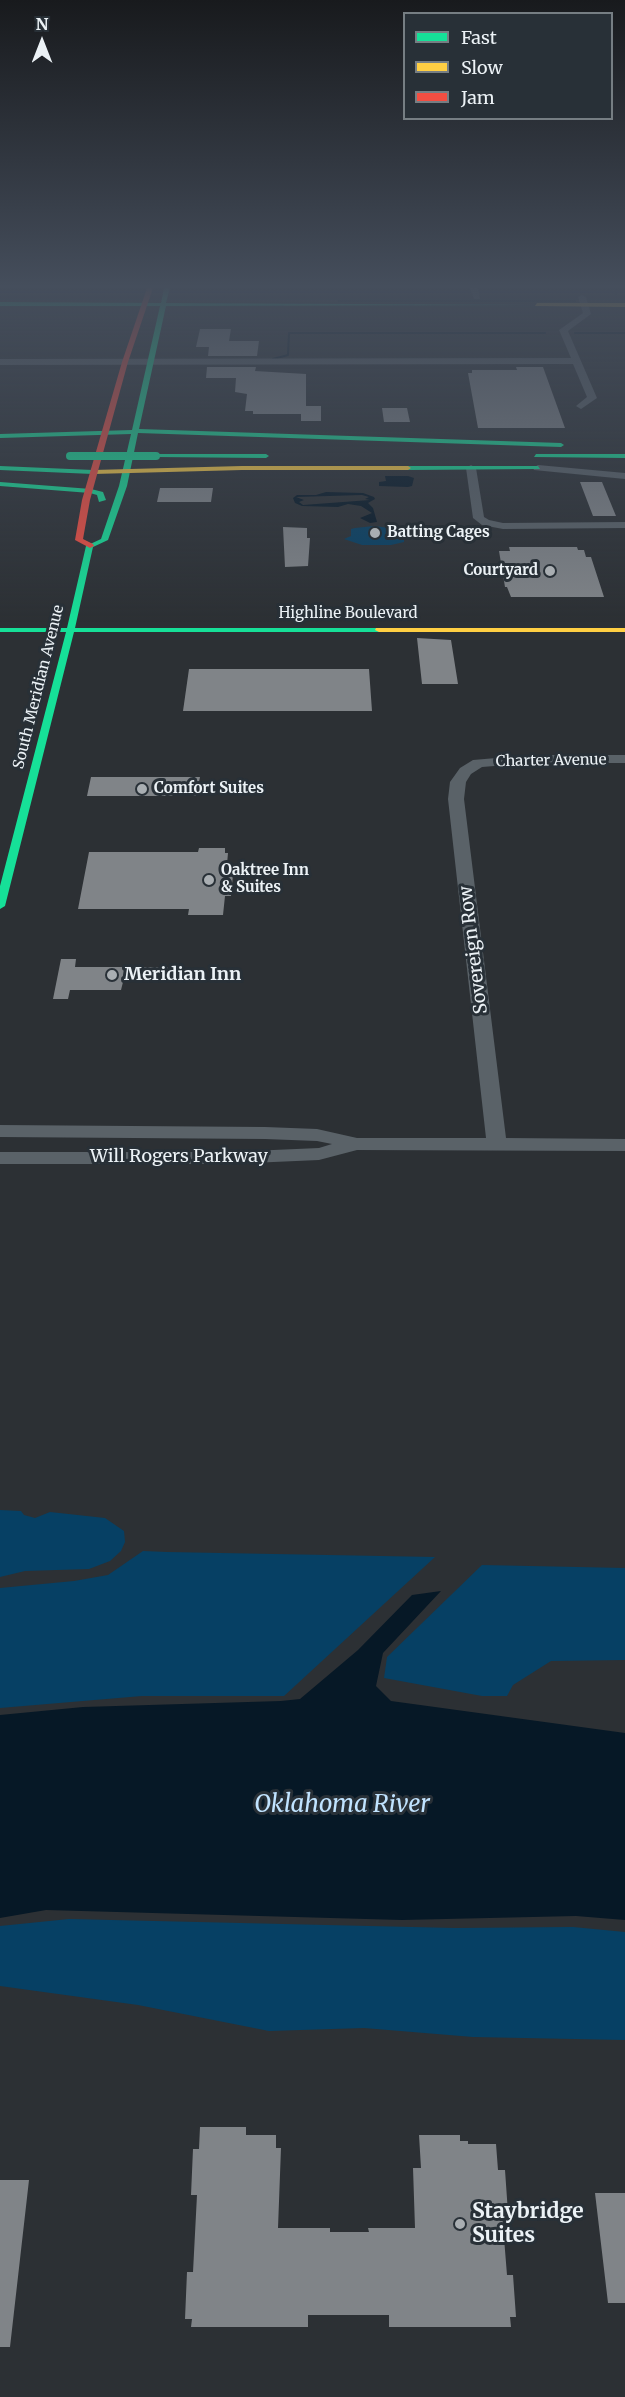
<!DOCTYPE html>
<style>
body{margin:0}
#map{position:relative;width:625px;height:2397px;overflow:hidden;background:#2c3034;font-family:Merriweather,serif}
canvas{display:block}
.legend{position:absolute;left:403px;top:12px;width:210px;height:108px;box-sizing:border-box;background:#283037;border:2px solid #767e83;margin:0;padding:8px 10px;list-style:none;font-size:18px;color:#ecf2f6}
.legend li{display:flex;align-items:center;gap:12px;height:30px}
.legend b{width:30px;border:2px solid #767e83}
.north{position:absolute;left:12px;top:12px;width:60px;height:60px;-webkit-text-stroke:4px #283037;paint-order:stroke;rotate:0deg;font-size:16px;font-weight:700;line-height:24px;text-align:center;color:#ecf2f6}
.north::after{content:'';display:block;margin:auto;width:21px;height:27px;background:#ecf2f6;clip-path:polygon(50% 0,100% 100%,50% 72%,0 100%)}
</style>
<div id="map">
<canvas width="625" height="2397"></canvas>
<ul class="legend">
<li><b style="height:8px;background:#16e098"></b>Fast</li>
<li><b style="height:8px;background:#ffcf43"></b>Slow</li>
<li><b style="height:8px;background:#f24e42"></b>Jam</li>
</ul>
<div class="north">N</div>
</div>
<script>
const ctx = document.querySelector('canvas').getContext('2d');
ctx.lineJoin = 'round';
function fill(path, color) { ctx.fillStyle = color; ctx.fill(path, 'evenodd'); }
const shape = rows => new Path2D(rows.map(r => 'M' + r).join(''));
function trace(path, color, width, dash) { ctx.strokeStyle = color; ctx.lineWidth = width; ctx.lineCap = dash ? 'butt' : 'round'; ctx.setLineDash(dash || []); ctx.stroke(path); }
function drawText(font, color, halo, rows, align = 'center') {
  ctx.font = font + ' Merriweather,serif'; ctx.lineWidth = 6; ctx.setLineDash([]); ctx.textBaseline = 'middle'; ctx.strokeStyle = halo; ctx.fillStyle = color; for (const [text, x, y, turn = 0] of rows) {
    ctx.save(); ctx.translate(x, y); ctx.rotate((+turn || 0) * Math.PI / 180); ctx.textAlign = isNaN(turn) ? turn : align; if (halo) ctx.strokeText(text, 0, 0); ctx.fillText(text, 0, 0); ctx.restore();
  }
}
const green = shape([
 [374,526,397,529,398,537,404,538,404,542,391,545,362,545,344,539,351,536,351,529,355,528],
 [0,1510,21,1511,24,1515,35,1518,50,1512,105,1518,124,1531,125,1542,121,1551,110,1561,89,1569,25,1571,0,1577],
 [143,1551,167,1552,435,1557,284,1696,142,1696,0,1708,0,1588,74,1581,108,1575],
 [482,1565,625,1568,625,1660,551,1661,513,1685,507,1696,482,1696,384,1678,387,1657],
 [69,1919,455,1928,573,1927,625,1932,625,2040,473,2037,364,2028,269,2031,138,2005,0,1986,0,1926]
]);
const water = shape([
 [385,476,408,476,414,478,412,486,408,487,379,486,379,482,386,481],
 [326,492,363,493,374,497,375,499,368,503,373,508,377,522,370,523,360,518,372,513,361,506,348,504,338,507,302,506,295,503,293,498,297,495,316,495],
 [362,495,369,497,365,499,370,500,303,505,299,502,304,500,296,497],
 [441,1591,383,1653,376,1686,391,1701,625,1733,625,1920,576,1916,402,1920,46,1910,0,1918,0,1715,83,1707,281,1701,300,1699,358,1650,412,1595]
]);
const stream = shape([
 [612,288,616,294],
 [339,301,575,301],
 [575,333,625,333],
 [273,359,288,355,289,333,545,333]
]);
const building = shape([
 [200,329,231,329,229,341,259,341,257,356,208,356,209,347,196,347],
 [207,367,256,367,255,371,306,374,306,406,321,406,321,421,301,421,301,414,253,414,253,411,245,411,247,394,235,392,236,378,206,378],
 [516,367,543,367,565,428,478,428,468,373,472,373,472,370,517,370],
 [382,408,407,408,410,422,384,422],
 [580,482,602,482,616,516,593,516],
 [160,488,213,488,211,502,157,502],
 [283,527,307,528,307,538,310,538,308,566,285,567],
 [509,547,577,547,578,550,584,550,586,557,591,557,604,597,511,597,507,587,505,587,499,551,510,551],
 [417,638,451,640,458,684,422,684],
 [189,669,369,669,372,711,183,711],
 [91,777,200,777,196,796,87,796],
 [199,848,225,848,225,853,228,853,227,864,234,864,231,896,225,896,223,915,188,915,189,909,78,909,89,852,198,852],
 [61,959,76,959,75,967,168,967,166,982,123,982,121,990,70,990,68,999,53,999],
 [200,2127,246,2127,246,2135,276,2135,276,2148,281,2148,278,2228,330,2228,330,2232,369,2232,368,2228,415,2228,413,2168,421,2168,419,2135,460,2135,460,2141,468,2141,468,2144,496,2144,498,2170,505,2170,508,2213,502,2213,507,2275,513,2275,516,2317,510,2317,511,2327,389,2327,389,2315,308,2315,308,2327,191,2327,192,2319,185,2319,187,2272,193,2272,197,2195,191,2195,193,2149,199,2149],
 [0,2180,29,2180,10,2347,0,2347],
 [595,2193,625,2193,625,2303,608,2303]
]);
const street = shape([
 [470,288,478,288,480,299,474,299,470,288],
 [582,295,586,297,591,314,568,331,597,398,581,409,576,406,587,397,573,364,0,365,0,359,571,358,559,330,583,313,578,297,582,295],
 [471,465,476,468,484,517,489,520,503,523,625,522,625,528,503,529,482,525,473,518,466,468,471,465],
 [538,465,625,473,625,479,534,470,533,468,538,465],
 [531,755,625,755,625,763,531,763,482,767,471,774,466,782,464,799,506,1138,625,1139,625,1151,357,1150,319,1160,228,1164,0,1164,0,1152,228,1152,319,1148,332,1144,317,1141,265,1139,0,1137,0,1125,265,1127,317,1129,357,1138,486,1138,448,799,450,782,460,768,473,760,531,755]
]);
const fast = shape([
 [164,288,170,288,166,303,540,305,166,306,139,429,561,443,564,445,561,447,138,433,127,486,108,540,93,547,75,628,379,628,383,630,379,632,74,632,5,906,0,909,0,886,66,632,0,632,0,628,67,628,86,546,101,539,119,486,131,434,0,438,0,434,132,430,160,306,0,306,0,302,161,303,164,288],
 [156,454,266,454,269,456,266,458,154,457,156,454],
 [536,454,625,454,625,458,534,457,536,454],
 [0,466,93,470,96,472,93,474,0,470,0,466],
 [538,466,540,469,408,470,405,468,408,466,538,466],
 [0,482,91,489,103,492,106,500,99,502,97,495,90,493,0,486,0,482]
]);
const slow = shape([
 [537,303,625,303,625,307,535,306,537,303],
 [242,466,408,466,411,468,408,470,242,470,93,474,90,472,93,470,242,466],
 [376,628,625,628,625,632,379,632,375,630,376,628]
]);
const jam = shape([
 [147,288,153,288,128,362,90,500,83,539,93,544,94,546,90,548,75,540,82,500,122,362,147,288]
]);
const fastBridgeFar1 = shape([
 [70,456,156,456]
]);
const fastBridge = shape([
 [70,456,156,456]
]);
const markers = [
 [375,533,6,"#a9aeb2"],
 [550,571,6,"#a9aeb2"],
 [142,789,6,"#a9aeb2"],
 [209,880,6,"#a9aeb2"],
 [112,975,6,"#a9aeb2"],
 [460,2224,6,"#a9aeb2"]
];
const farPoinames = [
 ["Batting Cages",387,533],
 ["Courtyard",538,571,"right"],
 ["Comfort Suites",154,789],
 ["Oaktree Inn",221,871],
 ["& Suites",221,888]
];
const farStreetnames = [
 ["Highline Boulevard",348,614],
 ["South Meridian Avenue",39,687,-76],
 ["Charter Avenue",551,761,-1]
];
const streetNames = [
 ["Sovereign Row",474,950,-97],
 ["Will Rogers Parkway",179,1157]
];
const poiNames = [
 ["Meridian Inn",124,975]
];
const nearPoinames = [
 ["Staybridge",472,2212],
 ["Suites",472,2236]
];
const nearWaternames = [
 ["Oklahoma River",342,1805]
];
fill(green, '#064064');
fill(water, '#061826');
trace(stream, '#061826', 2);
fill(building, '#808488');
fill(street, '#5a6268');
fill(fast, '#16e098');
fill(slow, '#ffcf43');
fill(jam, '#f24e42');
trace(fastBridgeFar1, '#16e098', 6);
trace(fastBridge, '#16e098', 8);
const sky = ctx.createLinearGradient(0, 0, 0, 623);
sky.addColorStop(0, '#181a1d');
sky.addColorStop(0.46, '#454e5c');
sky.addColorStop(1, '#454e5c00');
ctx.fillStyle = sky;
ctx.fillRect(0, 0, 625, 623);
for (const [x, y, r, color] of markers) { const dot = new Path2D(); dot.arc(x, y, r, 0, 2 * Math.PI); ctx.fillStyle = color; ctx.fill(dot); trace(dot, '#283037', 2); }
drawText('bold 15px', '#ecf2f6', '#283037', farPoinames, 'left');
drawText('15px', '#ecf2f6', '#283037', farStreetnames);
drawText('18px', '#ecf2f6', '#283037', streetNames);
drawText('bold 18px', '#ecf2f6', '#283037', poiNames, 'left');
drawText('bold 21px', '#ecf2f6', '#283037', nearPoinames, 'left');
drawText('italic 24px', '#c0e3ff', '#283037', nearWaternames);
</script>
